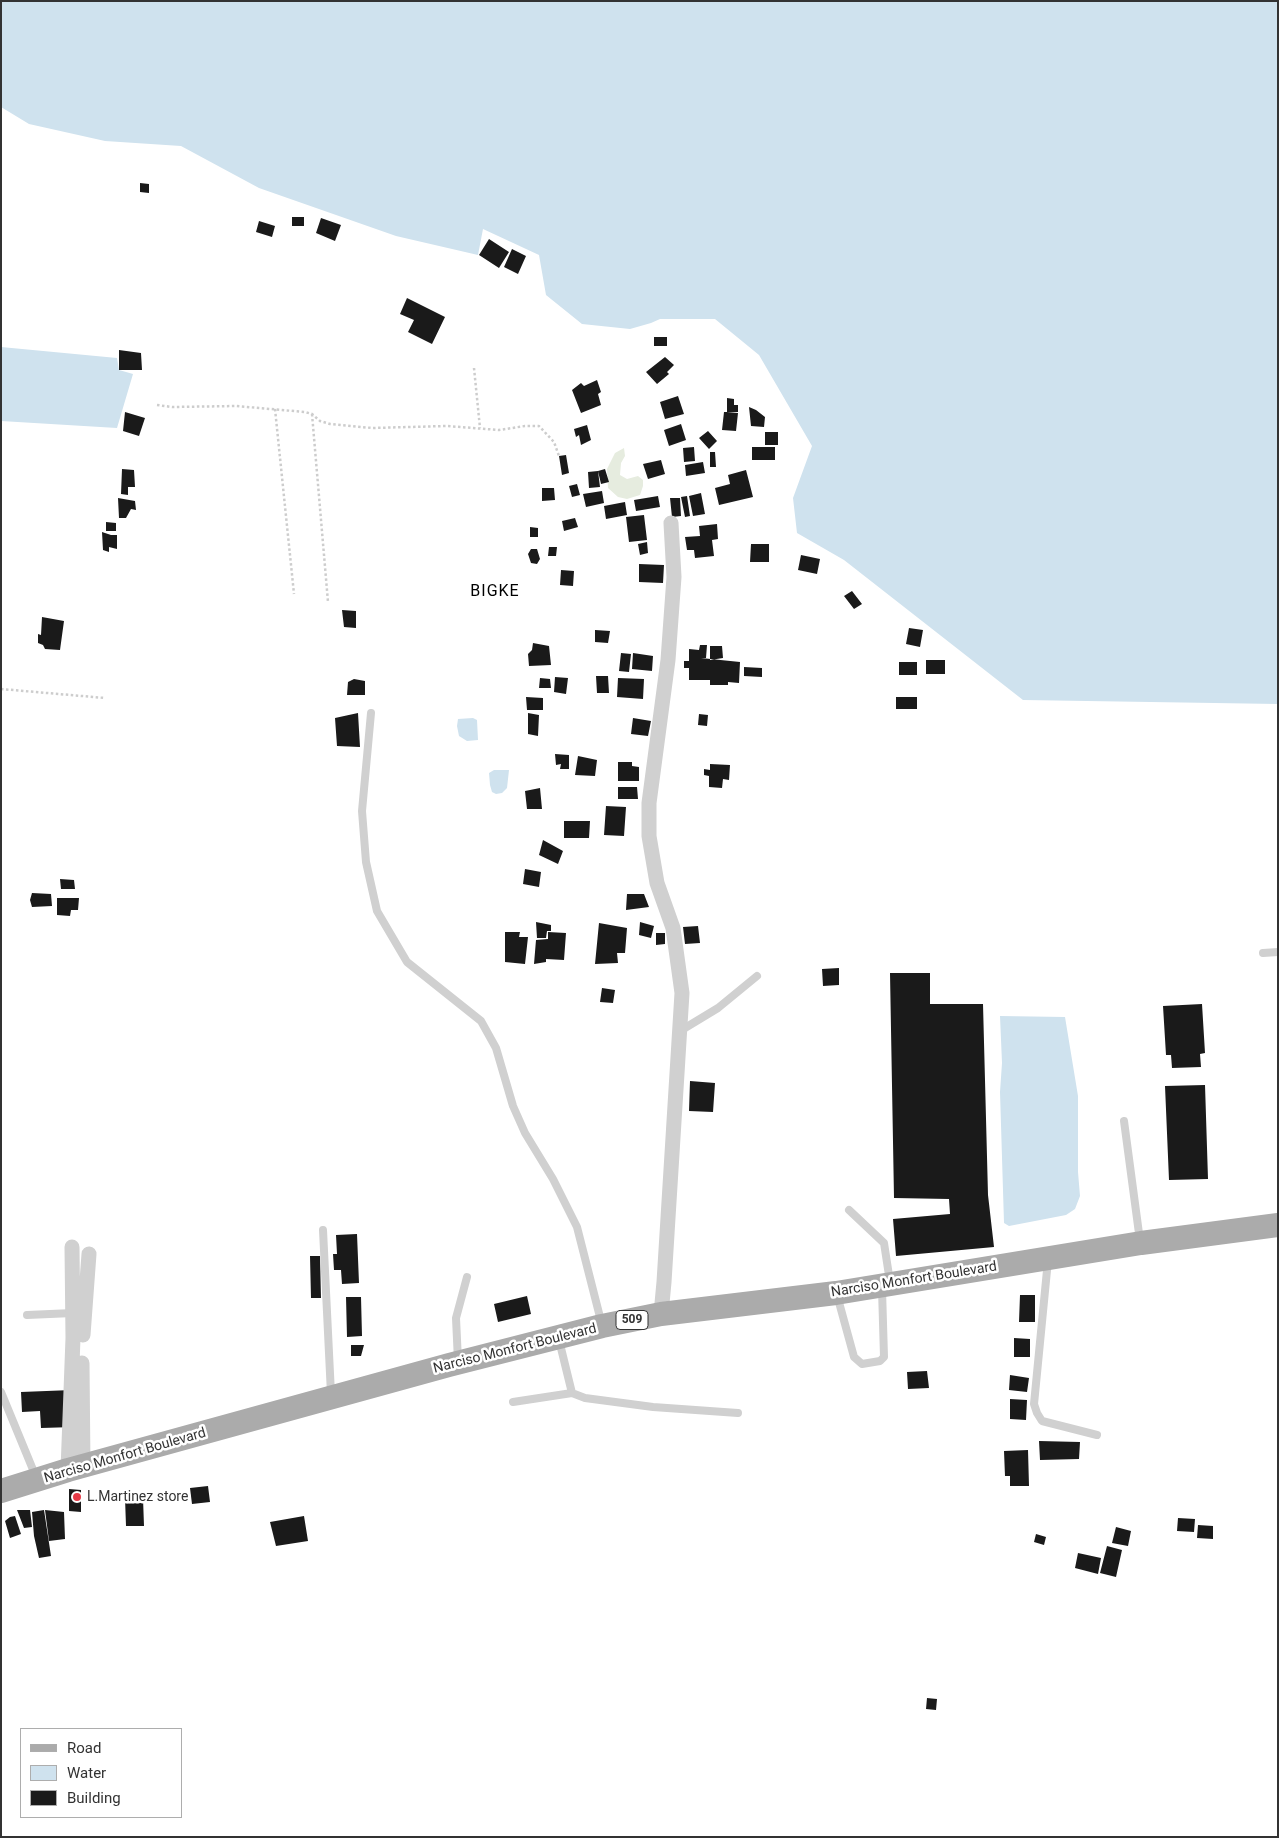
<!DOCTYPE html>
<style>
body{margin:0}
#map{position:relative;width:1279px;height:1838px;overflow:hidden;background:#fff;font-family:Roboto,sans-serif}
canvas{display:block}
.frame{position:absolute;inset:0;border:2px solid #333;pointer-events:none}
.legend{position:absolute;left:20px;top:1728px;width:162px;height:90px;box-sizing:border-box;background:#fff;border:1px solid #adadad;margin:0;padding:6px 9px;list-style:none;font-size:15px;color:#333}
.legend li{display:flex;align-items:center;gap:10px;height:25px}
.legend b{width:25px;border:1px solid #adadad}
</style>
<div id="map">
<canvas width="1279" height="1838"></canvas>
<div class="frame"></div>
<ul class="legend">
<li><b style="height:6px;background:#ababab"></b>Road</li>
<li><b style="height:14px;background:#cfe2ee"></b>Water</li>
<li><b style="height:14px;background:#1a1a1a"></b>Building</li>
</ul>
</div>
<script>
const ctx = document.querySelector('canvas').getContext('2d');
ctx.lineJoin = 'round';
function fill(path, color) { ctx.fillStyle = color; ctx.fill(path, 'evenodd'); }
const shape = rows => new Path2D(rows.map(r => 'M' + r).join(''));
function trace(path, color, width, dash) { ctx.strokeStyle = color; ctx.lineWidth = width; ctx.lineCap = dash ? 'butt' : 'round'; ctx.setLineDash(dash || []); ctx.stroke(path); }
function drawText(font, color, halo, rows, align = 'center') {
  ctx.font = font + ' Roboto,sans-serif'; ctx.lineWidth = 5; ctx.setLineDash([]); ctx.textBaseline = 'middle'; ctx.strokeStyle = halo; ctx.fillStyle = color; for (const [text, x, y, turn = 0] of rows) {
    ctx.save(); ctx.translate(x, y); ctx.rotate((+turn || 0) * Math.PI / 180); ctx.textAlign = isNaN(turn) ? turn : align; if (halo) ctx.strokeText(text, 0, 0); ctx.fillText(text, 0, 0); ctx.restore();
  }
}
const green = shape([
 [624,448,625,456,621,463,620,475,627,479,638,476,643,480,643,486,640,495,627,499,618,497,608,488,607,469,615,453]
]);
const water = shape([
 [1,1,1278,1,1278,704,1023,700,844,560,797,533,793,498,812,446,759,355,715,319,660,319,651,323,630,329,582,324,546,295,539,255,483,229,478,255,396,236,259,188,181,146,105,141,29,124,1,107],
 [1,347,117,358,119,370,133,374,117,428,1,421],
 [473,718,477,720,478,740,467,741,459,736,457,726,458,719],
 [494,770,509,770,507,788,502,793,496,794,492,792,490,785,489,773],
 [1000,1016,1065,1017,1078,1096,1078,1172,1080,1196,1075,1209,1066,1215,1009,1226,1004,1223,1000,1092,1002,1063]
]);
const building = shape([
 [140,183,149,184,149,193,140,192],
 [292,217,304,217,304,226,292,226],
 [321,218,341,225,335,241,316,233],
 [259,221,275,226,272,237,256,232],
 [489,239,509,252,499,268,479,255],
 [512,249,526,256,518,274,504,267],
 [407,298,445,317,432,344,408,332,414,320,400,314],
 [654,337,667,337,667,346,654,346],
 [119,350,141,353,142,370,119,370],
 [665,357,674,365,667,372,669,374,657,384,646,372],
 [597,380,601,392,598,394,601,405,581,413,572,390,581,383,584,386],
 [678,396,684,414,665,419,660,402],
 [727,398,734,399,734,405,738,405,738,412,727,412,738,413,736,431,722,430,724,412,727,412],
 [749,407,756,410,765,417,764,427,751,426],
 [125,412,145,418,139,436,123,431],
 [681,424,686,440,669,446,664,430],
 [587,425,591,440,581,445,579,435,576,437,574,429],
 [708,431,717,441,709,449,699,438],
 [765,432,778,432,778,445,765,445],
 [694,447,695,461,684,462,683,448],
 [752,447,775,447,775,460,752,460],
 [710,452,715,452,716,467,710,467],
 [566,455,569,473,562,475,559,456],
 [661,460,665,474,648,479,643,464],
 [703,462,705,473,686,476,685,465],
 [122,469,134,470,135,487,128,487,128,495,121,494],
 [605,469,609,482,601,484,598,471],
 [746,470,753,497,719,505,715,488,730,484,728,475],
 [598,471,600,487,589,488,588,472],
 [577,484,580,495,572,497,569,486],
 [542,488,554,488,555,500,542,501],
 [602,491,604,503,586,507,583,494],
 [701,493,705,514,693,516,689,496],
 [658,496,660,507,636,511,634,500],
 [687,496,690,516,685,517,681,497],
 [118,498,135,501,136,510,131,509,126,518,119,518],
 [670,498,680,498,681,516,672,517],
 [625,502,627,515,606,519,604,506],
 [644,515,647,540,629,542,626,517],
 [575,518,578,527,564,531,562,521],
 [106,522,116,523,116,531,106,531],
 [717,524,718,539,712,540,714,556,695,558,694,550,687,550,685,537,700,536,699,526],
 [530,527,538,528,538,537,530,537],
 [102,532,111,535,117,535,117,549,109,547,109,552,103,550],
 [647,542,648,553,640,555,638,544],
 [751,544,769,544,769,562,750,562],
 [549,547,557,547,556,556,548,556],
 [531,549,537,549,540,559,537,564,531,563,528,554],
 [801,555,820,559,817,574,798,570],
 [639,564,664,565,663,583,639,582],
 [561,570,574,571,573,586,560,585],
 [852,591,862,604,854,609,844,596],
 [342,610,356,611,356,628,344,627],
 [42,617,64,621,60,650,45,649,43,645,38,643,38,634,41,635],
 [909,628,923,630,920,647,906,644],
 [595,630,610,631,608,643,595,642],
 [533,643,549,646,551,665,529,666,528,654,532,650],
 [700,645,707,645,706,658,701,658,740,662,739,683,728,682,728,685,710,685,710,680,689,680,689,668,684,668,684,661,689,661,689,649,699,650],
 [710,646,722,646,723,658,710,660],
 [621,653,631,654,629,672,619,671],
 [633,653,653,656,652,671,632,669],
 [926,660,945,660,945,674,926,674],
 [899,662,917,662,917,675,899,675],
 [744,667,762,668,762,677,744,676],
 [596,676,608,676,609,693,597,693],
 [555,677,568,678,566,694,554,692],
 [540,678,550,679,551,688,539,688],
 [618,678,644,679,643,699,617,697],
 [354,679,365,681,365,695,347,695,348,682],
 [526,697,543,698,543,710,527,710],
 [896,697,917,697,917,709,896,709],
 [358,713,360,747,337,746,335,718],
 [528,713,539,715,538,736,528,734],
 [699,714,708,715,707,726,698,725],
 [633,718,651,721,648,736,631,734],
 [555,754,569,755,569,769,560,769,561,764,556,765],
 [578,756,597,760,595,776,575,775],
 [618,762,632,762,632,766,639,767,639,781,618,781],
 [710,764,730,765,729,780,723,779,722,788,709,787,709,776,704,775,704,769,710,770],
 [618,787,637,787,638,799,618,799],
 [540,788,542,809,527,809,525,791],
 [606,806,626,807,624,836,604,835],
 [564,821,590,821,589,838,564,838],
 [543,840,563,851,558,864,539,855],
 [525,869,541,872,539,887,523,884],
 [60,879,74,880,75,889,61,889],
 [32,893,51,894,52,906,32,907,30,900],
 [627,894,644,894,649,907,626,910],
 [57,898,79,898,78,910,71,910,70,916,57,915],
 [536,922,551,925,551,931,547,931,546,938,537,938],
 [640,922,654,926,651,938,639,935],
 [599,923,627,928,625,953,617,953,618,963,595,964],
 [698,926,700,943,685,944,683,927],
 [505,932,520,932,519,937,528,937,525,964,505,962],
 [548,932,566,933,564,960,546,959,546,962,534,964,536,940,548,939],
 [656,933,665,933,665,944,656,945],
 [839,968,839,985,823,986,822,969],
 [890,973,930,973,930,1004,983,1004,988,1195,994,1247,896,1256,893,1219,950,1214,949,1199,894,1198],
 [602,988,615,990,613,1003,600,1002],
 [1202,1004,1205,1053,1200,1054,1201,1067,1172,1068,1171,1055,1166,1055,1163,1006],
 [690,1081,715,1083,713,1112,689,1111],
 [1205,1085,1208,1179,1169,1180,1165,1086],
 [357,1234,359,1283,342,1284,341,1270,334,1270,333,1254,337,1254,336,1235],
 [310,1256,320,1256,321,1298,311,1298],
 [1020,1295,1035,1295,1035,1322,1019,1322],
 [527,1296,531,1314,498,1322,494,1304],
 [346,1297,361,1297,362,1336,347,1337],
 [1014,1338,1030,1339,1030,1357,1014,1357],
 [351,1345,364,1345,361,1356,351,1356],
 [927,1371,929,1388,908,1389,907,1372],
 [1010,1375,1029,1378,1027,1392,1009,1390],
 [72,1390,74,1427,41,1428,40,1411,22,1412,21,1392],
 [1010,1399,1027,1400,1026,1420,1010,1419],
 [1039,1441,1080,1442,1079,1459,1040,1460],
 [1028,1450,1029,1486,1010,1486,1010,1476,1005,1476,1004,1451],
 [208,1486,210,1502,192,1504,190,1488],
 [69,1489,81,1490,81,1512,69,1511],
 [125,1498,143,1498,144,1526,126,1526],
 [17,1510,30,1510,32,1527,24,1528],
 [44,1510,51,1556,39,1558,34,1536,32,1512],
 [45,1510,64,1512,65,1539,49,1541],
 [15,1516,21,1534,10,1538,5,1521,10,1517],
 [304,1516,308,1541,276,1546,270,1522],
 [1178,1518,1195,1519,1194,1532,1177,1531],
 [1198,1525,1213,1526,1213,1539,1197,1538],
 [1116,1527,1131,1531,1128,1546,1112,1543],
 [1036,1534,1046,1537,1044,1545,1034,1542],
 [1107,1546,1122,1550,1116,1577,1100,1573],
 [1078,1553,1101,1558,1098,1574,1075,1568],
 [927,1698,937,1699,936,1710,926,1709]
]);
const path = shape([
 [474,368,480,428],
 [157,405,172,407,236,406,305,412,312,414,320,421,330,424,372,428,447,426,499,430,525,426,539,426,554,442,559,456],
 [275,409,294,594],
 [312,414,328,602],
 [1,689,105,698]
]);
const service = shape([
 [371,713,362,811,366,862,377,911,407,962,481,1021,496,1048,513,1106,525,1133,553,1179,577,1227,602,1325],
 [1263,953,1278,952],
 [680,1031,718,1008,757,976],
 [1124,1121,1140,1241],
 [849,1210,884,1243,890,1282],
 [323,1230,331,1394],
 [1048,1260,1034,1404,1037,1413,1042,1421,1097,1435],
 [837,1295,854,1357,862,1364,880,1361,884,1357,882,1289],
 [27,1315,73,1313],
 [559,1340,572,1393,585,1398,653,1407,738,1413],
 [458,1361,456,1318,467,1277],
 [1,1392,36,1477],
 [513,1402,572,1393]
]);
const minor = shape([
 [661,1314,664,1282,682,993,673,928,657,883,649,836,649,803,668,660,674,577,671,523],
 [83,1335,89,1254],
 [82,1363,83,1467],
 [68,1470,73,1338,72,1247]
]);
const primary = shape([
 [1,1491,68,1470,449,1365,602,1326,661,1314,836,1293,1141,1243,1278,1225]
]);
const markers = [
 [77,1497,5,"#e63946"]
];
const shields = [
 [632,1320,32]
];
const shieldNames = [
 ["509",632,1320]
];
const streetNames = [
 ["Narciso Monfort Boulevard",914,1280,-9],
 ["Narciso Monfort Boulevard",515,1349,-14],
 ["Narciso Monfort Boulevard",125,1456,-16]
];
const poiNames = [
 ["L.Martinez store",87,1497]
];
const quarterNames = [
 ["BIGKE",495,592]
];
fill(green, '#e6ecdf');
fill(water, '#cfe2ee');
fill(building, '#1a1a1a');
trace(path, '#cdcdcd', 2.5, [2.5, 2.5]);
trace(service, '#d0d0d0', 8);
trace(minor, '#d0d0d0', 15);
trace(primary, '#ababab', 24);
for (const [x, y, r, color] of markers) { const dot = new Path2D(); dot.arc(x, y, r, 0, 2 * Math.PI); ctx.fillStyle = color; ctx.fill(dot); trace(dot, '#fff', 2); }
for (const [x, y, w] of shields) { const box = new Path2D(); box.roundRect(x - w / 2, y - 9.5, w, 19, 4); ctx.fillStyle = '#fff'; ctx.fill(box); trace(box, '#333', 1); }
drawText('bold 12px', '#333', null, shieldNames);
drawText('14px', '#333', '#fff', streetNames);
drawText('14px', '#333', '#fff', poiNames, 'left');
ctx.letterSpacing = '1px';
drawText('16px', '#000', '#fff', quarterNames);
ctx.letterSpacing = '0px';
</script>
